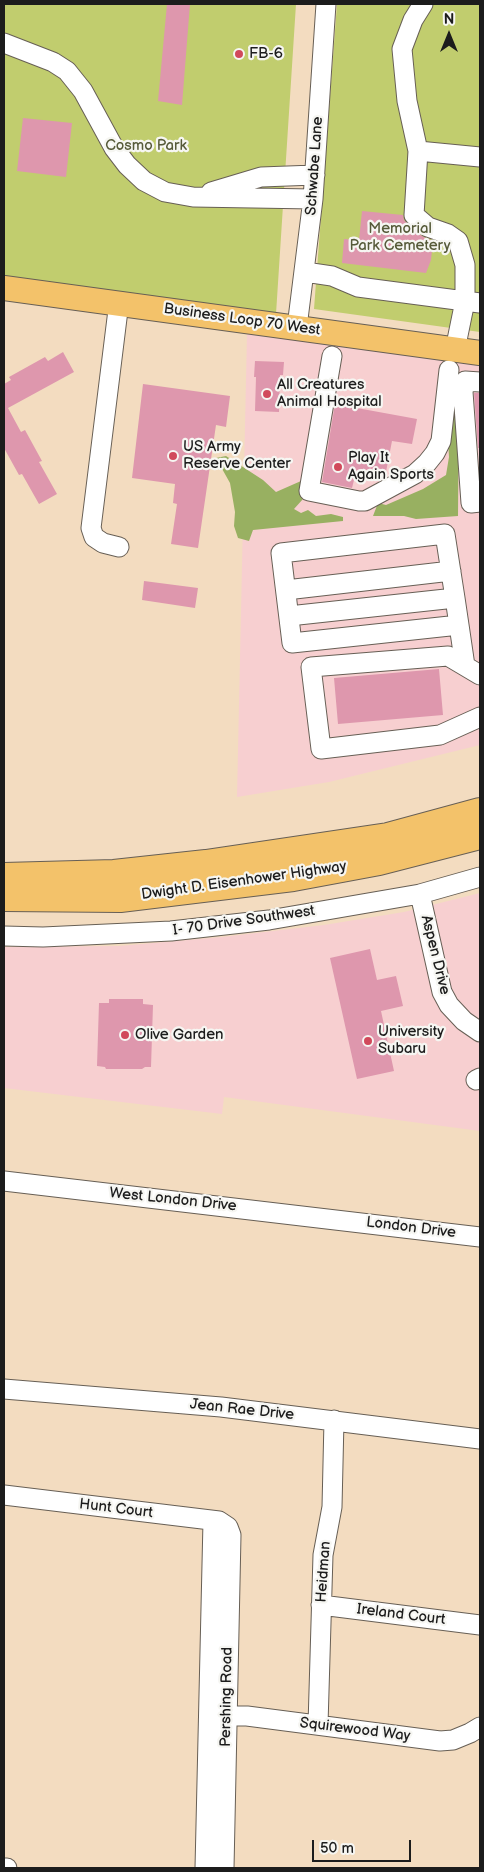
<!DOCTYPE html>
<style>
body{margin:0}
#map{position:relative;width:484px;height:1872px;overflow:hidden;background:#f3dcc0;font-family:"Balsamiq Sans",sans-serif}
canvas{display:block}
.frame{position:absolute;inset:0;border:5px solid #1c1c1c;pointer-events:none}
.north{position:absolute;left:424px;top:10px;width:50px;height:50px;-webkit-text-stroke:4px #f6f6f2;paint-order:stroke;rotate:0deg;font-size:14px;font-weight:700;line-height:20px;text-align:center;color:#1c1c1c}
.north::after{content:'';display:block;margin:auto;width:18px;height:22px;background:#1c1c1c;clip-path:polygon(50% 0,100% 100%,50% 72%,0 100%)}
.scale{position:absolute;left:312px;top:1840px;width:99px;height:22px;box-sizing:border-box;border:2px solid #1c1c1c;border-top:0;padding-left:6px;font-size:15px;line-height:18px;white-space:nowrap;color:#1c1c1c;-webkit-text-stroke:4px #f6f6f2;paint-order:stroke}
</style>
<div id="map">
<canvas width="484" height="1872"></canvas>
<div class="frame"></div>
<div class="north">N</div>
<div class="scale">50 m</div>
</div>
<script>
const ctx = document.querySelector('canvas').getContext('2d');
ctx.lineJoin = 'round';
function fill(path, color) { ctx.fillStyle = color; ctx.fill(path, 'evenodd'); }
const shape = rows => new Path2D(rows.map(r => 'M' + r).join(''));
function trace(path, color, width, dash) { ctx.strokeStyle = color; ctx.lineWidth = width; ctx.lineCap = dash ? 'butt' : 'round'; ctx.setLineDash(dash || []); ctx.stroke(path); }
function drawText(font, color, halo, rows, align = 'center') {
  ctx.font = font + ' "Balsamiq Sans",sans-serif'; ctx.lineWidth = 4.5; ctx.setLineDash([]); ctx.textBaseline = 'middle'; ctx.strokeStyle = halo; ctx.fillStyle = color; for (const [text, x, y, turn = 0] of rows) {
    ctx.save(); ctx.translate(x, y); ctx.rotate((+turn || 0) * Math.PI / 180); ctx.textAlign = isNaN(turn) ? turn : align; if (halo) ctx.strokeText(text, 0, 0); ctx.fillText(text, 0, 0); ctx.restore();
  }
}
const built = shape([
 [247,334,480,365,480,745,329,782,237,797],
 [480,893,480,1131,224,1097,222,1114,4,1088,4,947,119,946,222,937,324,925,404,912]
]);
const green = shape([
 [4,4,296,4,276,314,4,277],
 [337,4,480,4,480,332,314,309]
]);
const forest = shape([
 [459,394,458,516,416,519,404,516,373,516,378,503,386,505,423,489,446,475,449,457,448,441,453,426,454,395],
 [226,456,263,480,276,492,301,481,303,499,294,509,301,513,308,510,316,516,331,514,343,517,343,521,253,530,249,541,238,538,234,526,235,512,230,483,216,458]
]);
const building = shape([
 [167,4,190,4,182,105,158,101],
 [23,118,72,123,66,177,17,171],
 [362,211,403,215,404,220,408,224,407,231,416,232,424,237,433,241,431,260,426,273,342,263,344,239,359,240],
 [63,352,74,372,8,408,21,432,25,430,42,461,39,462,57,494,39,504,22,474,19,475,4,448,4,384,11,380,9,377,45,357,48,361],
 [255,361,284,362,283,375,280,375,279,412,255,411,256,377,254,377],
 [143,384,230,396,226,427,216,425,198,548,171,544,177,504,173,503,175,484,132,478],
 [474,393,480,393,480,448,478,448],
 [335,404,417,419,412,444,392,441,385,477,356,472,352,488,322,482],
 [144,581,198,588,195,608,142,600],
 [439,669,443,715,338,724,334,678],
 [370,949,377,980,396,976,403,1006,381,1011,394,1071,357,1079,330,958],
 [109,999,143,999,143,1004,153,1005,151,1067,145,1067,142,1069,106,1069,105,1067,97,1066,99,1003,109,1003]
]);
const minor = shape([
 [423,4,413,20,402,49,407,101,418,151,414,215,428,227,448,234,458,241,465,265,465,301,455,350],
 [4,43,53,62,67,71,83,91,114,148,127,165,144,181,165,192,193,197,313,199],
 [418,151,480,157],
 [211,192,261,177,315,175],
 [305,272,332,276,358,287,480,303],
 [119,302,91,528,94,537,103,543,119,547],
 [297,327,313,199,326,4],
 [332,356,309,491,359,501,365,501,415,474,427,463,435,453,441,441,449,370],
 [480,382,465,381,463,392,471,503,480,502],
 [286,590,451,571],
 [289,616,455,598],
 [459,625,292,643,281,553,445,534,455,598,459,625,465,666],
 [480,675,448,656,311,667,321,749,440,735,480,717],
 [420,894,442,992,449,1005,464,1021,480,1032],
 [4,936,43,937,171,931,269,920,420,894,480,877],
 [476,1080,480,1078],
 [4,1181,480,1237],
 [4,1389,221,1407,480,1439],
 [4,1495,219,1521,228,1527,231,1535,224,1868],
 [321,1605,480,1625],
 [214,1719,227,1716,247,1716,440,1741,453,1740,470,1733,480,1727],
 [318,1725,323,1555,332,1507,334,1420],
 [4,1868,7,1868],
 [205,1868,213,1521]
]);
const major = shape([
 [4,288,480,353]
]);
const highway = shape([
 [4,877,114,874,206,864,388,837,480,812],
 [4,897,120,898,293,877,379,861,480,835]
]);
const markers = [
 [239,54,5,"#d1495b"],
 [267,394,5,"#d1495b"],
 [173,456,5,"#d1495b"],
 [338,467,5,"#d1495b"],
 [125,1035,5,"#d1495b"],
 [368,1041,5,"#d1495b"]
];
const poiNames = [
 ["FB-6",249,54],
 ["All Creatures",277,385],
 ["Animal Hospital",277,402],
 ["US Army",183,447],
 ["Reserve Center",183,464],
 ["Play It",348,458],
 ["Again Sports",348,475],
 ["University",378,1032],
 ["Subaru",378,1049],
 ["Olive Garden",135,1035]
];
const parkNames = [
 ["Cosmo Park",146,146],
 ["Memorial",400,229],
 ["Park Cemetery",400,246]
];
const streetNames = [
 ["Schwabe Lane",315,166,-86],
 ["Business Loop 70 West",242,320,8],
 ["Dwight D. Eisenhower Highway",244,881,-8],
 ["I- 70 Drive Southwest",244,921,-8],
 ["Aspen Drive",435,955,76],
 ["West London Drive",173,1200,6],
 ["London Drive",411,1228,7],
 ["Jean Rae Drive",242,1410,6],
 ["Hunt Court",116,1509,7],
 ["Heidman",324,1572,-86],
 ["Ireland Court",401,1615,7],
 ["Pershing Road",227,1697,-89],
 ["Squirewood Way",355,1730,7]
];
fill(built, '#f7cfd0');
fill(green, '#c1cd6e');
fill(forest, '#98b061');
fill(building, '#de97ad');
trace(minor, '#675f55', 21);
trace(major, '#675f55', 26);
trace(highway, '#675f55', 30);
trace(minor, '#fff', 19);
trace(major, '#f3c26a', 24);
trace(highway, '#f3c26a', 28);
for (const [x, y, r, color] of markers) { const dot = new Path2D(); dot.arc(x, y, r, 0, 2 * Math.PI); ctx.fillStyle = color; ctx.fill(dot); trace(dot, '#f6f6f2', 2); }
drawText('15px', '#1c1c1c', '#f6f6f2', poiNames, 'left');
drawText('15px', '#565a39', '#f6f6f2', parkNames);
drawText('15px', '#1c1c1c', '#f6f6f2', streetNames);
</script>
